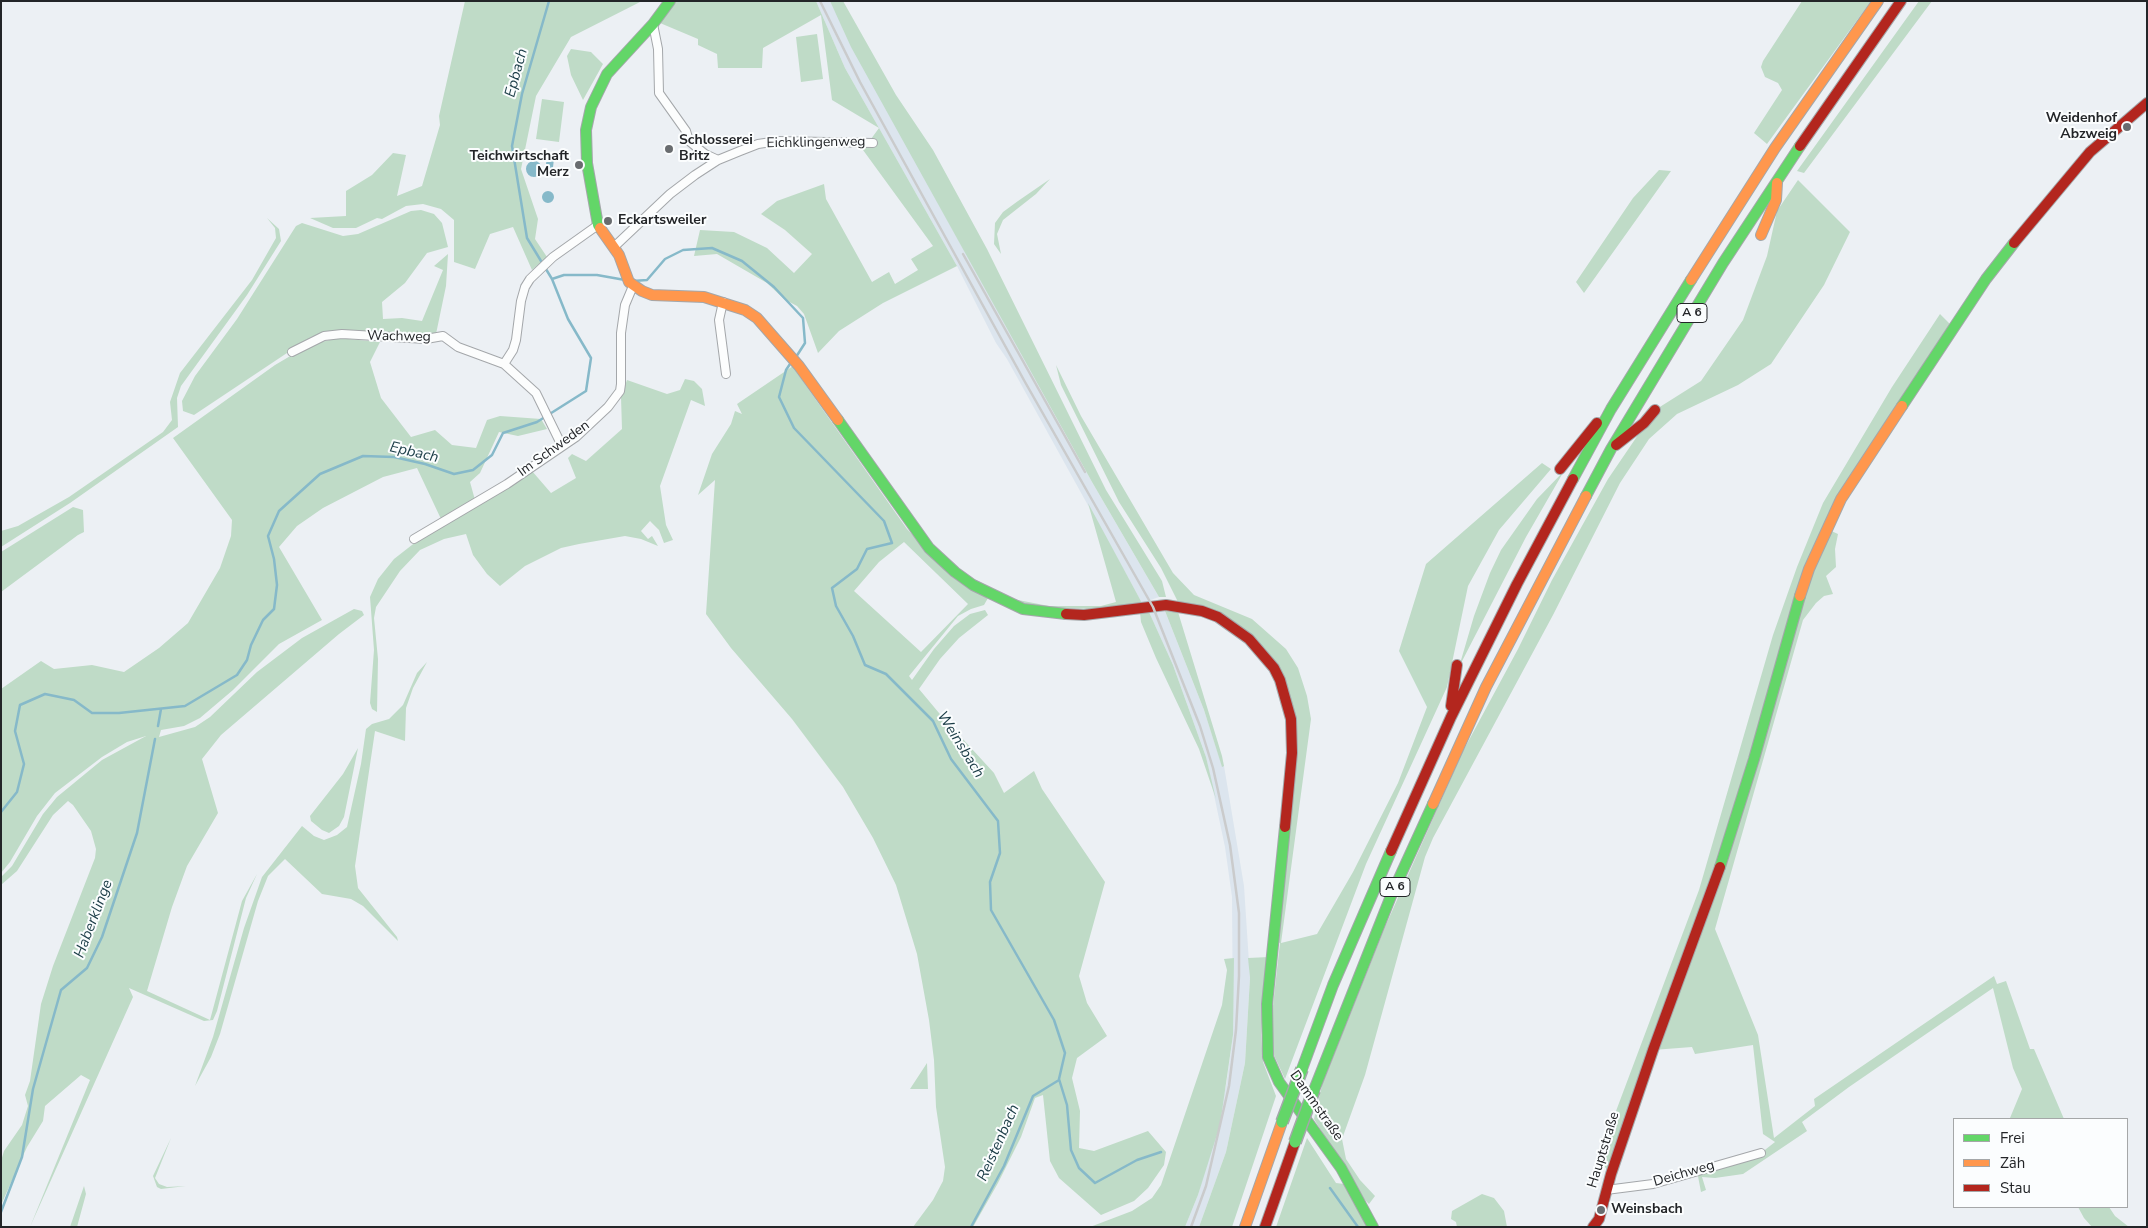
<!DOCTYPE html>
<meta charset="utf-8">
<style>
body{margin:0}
#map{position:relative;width:2148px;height:1228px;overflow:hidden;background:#ecf0f4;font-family:"Nunito Sans",sans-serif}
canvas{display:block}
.frame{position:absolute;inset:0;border:2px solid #232528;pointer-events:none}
.legend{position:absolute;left:1953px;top:1118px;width:175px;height:90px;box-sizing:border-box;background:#fbfdfe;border:1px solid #a5a7a8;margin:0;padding:6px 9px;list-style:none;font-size:15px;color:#232528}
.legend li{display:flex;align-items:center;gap:10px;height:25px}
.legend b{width:25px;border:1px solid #a5a7a8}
</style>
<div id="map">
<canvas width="2148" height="1228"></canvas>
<div class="frame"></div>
<ul class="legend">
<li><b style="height:6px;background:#63d668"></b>Frei</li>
<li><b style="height:6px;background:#ff974d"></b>Zäh</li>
<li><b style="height:6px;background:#b3261e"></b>Stau</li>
</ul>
</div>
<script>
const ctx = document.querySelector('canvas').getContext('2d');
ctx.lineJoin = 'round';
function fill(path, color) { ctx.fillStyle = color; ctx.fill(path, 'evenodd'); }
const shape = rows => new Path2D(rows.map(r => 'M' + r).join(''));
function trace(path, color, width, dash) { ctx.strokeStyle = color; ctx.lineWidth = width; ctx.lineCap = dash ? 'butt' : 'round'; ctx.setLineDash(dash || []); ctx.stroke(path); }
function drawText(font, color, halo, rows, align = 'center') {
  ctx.font = font + ' "Nunito Sans",sans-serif'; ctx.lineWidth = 4; ctx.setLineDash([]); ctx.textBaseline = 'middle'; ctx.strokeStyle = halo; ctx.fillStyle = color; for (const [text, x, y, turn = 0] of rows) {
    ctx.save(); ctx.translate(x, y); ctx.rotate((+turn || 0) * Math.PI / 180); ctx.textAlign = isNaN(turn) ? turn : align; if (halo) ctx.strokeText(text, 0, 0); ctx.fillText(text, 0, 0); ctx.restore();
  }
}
const built = shape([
 [816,1,830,1,949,223,1092,482,1159,597,1142,603,1007,359,996,343,957,266,845,68],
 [1165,611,1204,710,1222,766,1224,766,1244,886,1250,978,1245,1063,1226,1152,1199,1227,1185,1227,1198,1195,1226,1086,1233,1035,1232,897,1225,847,1206,757,1173,665,1149,612]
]);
const green = shape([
 [465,1,642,1,571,37,536,96,521,169,538,219,535,239,547,257,532,270,513,227,490,234,475,269,454,262,454,220,441,209,423,204,406,206,382,219,377,218,356,228,333,228,310,218,346,216,346,191,372,175,393,153,406,155,397,196,422,186,440,125,439,116],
 [674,1,816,1,845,68,879,128,957,266,883,303,839,331,818,353,804,314,797,306,784,299,767,283,717,254,694,256,700,230,734,232,767,248,794,273,812,254,785,230,761,214,777,201,824,184,826,199,872,282,889,272,895,284,918,270,911,259,933,246,863,150,879,128,832,100,821,15,763,48,762,68,718,68,717,54,698,45,698,39,660,23],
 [830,1,843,1,896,95,933,150,987,249,1106,490,1162,581,1166,597,1159,597,1092,482,851,47],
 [1802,1,1871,1,1767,144,1754,133,1782,90,1778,83,1765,77,1761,67,1763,61],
 [1919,1,1932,1,1804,173,1797,171],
 [817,34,823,79,801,82,796,37],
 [571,49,591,52,603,64,583,100,571,75,567,56],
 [542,99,564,102,559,142,536,139],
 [1659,170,1671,171,1584,293,1576,282,1633,198],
 [1050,179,1036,194,1003,220,997,234,1001,254,994,244,995,223,1003,212,1018,201],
 [1798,180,1850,232,1824,285,1771,364,1738,385,1677,414,1649,439,1620,483,1553,615,1433,838,1425,857,1365,1075,1342,1139,1346,1159,1360,1180,1375,1196,1369,1204,1362,1197,1314,1119,1322,1085,1385,927,1462,753,1518,649,1552,580,1608,479,1655,410,1701,381,1743,320,1767,256,1777,211],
 [421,210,434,214,442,223,448,247,427,253,405,283,382,302,383,319,402,318,422,321,443,270,434,266,448,254,446,286,436,334,334,332,311,337,194,415,183,411,182,401,195,376,237,319,296,226,302,223,343,236,358,234,411,211],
 [267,218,279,229,281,241,247,295,181,386,177,398,178,427,70,503,1,547,1,531,18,526,69,497,163,432,172,420,170,402,180,373,252,280,276,238,275,228],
 [1940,314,1953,327,1827,529,1838,534,1835,549,1836,567,1826,576,1833,594,1824,596,1816,603,1803,620,1715,929,1758,1035,1774,1138,1815,1106,1814,1099,1994,976,1997,984,2006,981,2030,1049,2034,1049,2064,1119,2010,1118,2022,1089,2013,1068,1993,988,1849,1087,1802,1122,1807,1131,1743,1174,1715,1178,1702,1177,1706,1190,1701,1192,1697,1171,1761,1153,1775,1142,1763,1134,1753,1045,1695,1054,1692,1047,1653,1050,1611,1174,1598,1159,1699,890,1773,635,1797,567,1823,503,1892,387],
 [338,338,380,342,370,362,381,398,411,437,435,430,452,445,476,448,487,420,500,416,541,419,547,429,518,436,499,432,480,473,470,482,475,500,441,519,417,468,383,477,323,508,297,526,279,547,322,620,279,644,233,690,200,718,184,726,161,730,159,737,195,727,210,717,257,672,302,638,354,609,362,611,364,615,339,634,221,735,202,759,218,813,187,866,172,907,147,991,210,1020,242,901,257,874,246,898,217,1011,213,1020,204,1021,129,988,133,997,30,1227,90,1080,81,1075,45,1106,43,1121,27,1147,1,1205,1,1161,4,1151,22,1125,28,1106,25,1095,30,1081,41,1004,53,966,95,858,96,849,91,831,73,805,68,801,53,815,17,871,1,885,1,877,12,866,43,814,57,797,102,760,146,736,127,742,102,757,55,793,37,816,10,862,1,873,1,689,41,661,54,669,92,665,124,672,159,648,188,623,220,568,231,536,232,520,173,438,275,365,309,345],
 [1056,365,1081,416,1173,573,1194,595,1252,619,1286,649,1298,668,1307,696,1311,719,1281,943,1317,934,1353,872,1398,783,1427,707,1399,651,1426,564,1542,463,1551,469,1499,530,1468,586,1447,687,1366,864,1285,1079,1272,1051,1272,1014,1280,943,1277,942,1296,759,1294,718,1291,699,1284,677,1272,657,1255,638,1235,622,1214,610,1194,604,1178,602,1161,568,1119,502,1061,385],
 [793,366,797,373,907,529,956,579,988,598,984,605,971,609,958,616,909,676,912,680,934,649,954,626,970,614,985,610,988,615,959,638,940,659,919,689,939,713,994,773,1004,793,1034,771,1042,789,1105,882,1079,976,1087,1003,1107,1036,1077,1058,1072,1078,1080,1111,1079,1148,1094,1151,1148,1131,1166,1152,1164,1165,1148,1188,1134,1201,1101,1215,1059,1178,1050,1161,1043,1095,1035,1098,1021,1137,998,1183,973,1227,913,1227,933,1200,943,1181,945,1167,936,1107,934,1060,929,1020,917,954,896,885,873,838,843,787,792,719,731,648,706,614,715,480,698,495,712,454,731,424,735,411,742,414,737,404],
 [904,542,968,604,921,652,854,591,879,562],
 [685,379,694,381,702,389,705,406,691,400,660,486,666,525,673,540,664,543,659,530,650,521,641,531,648,539,652,536,658,546,641,539,625,536,579,544,561,548,525,566,500,586,487,574,473,555,466,534,444,539,420,550,400,571,376,607,374,618,378,659,377,712,372,709,370,703,374,650,370,597,378,579,394,559,426,534,532,471,551,493,576,478,568,458,572,454,586,461,622,429,621,397,627,380,667,394,680,390],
 [1564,471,1526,537,1459,667,1474,616,1490,573,1501,550,1537,499],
 [1088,503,1142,603,1102,609,1041,608,1014,601,965,576,949,561,974,579,1013,599,1049,606,1101,606,1116,602],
 [73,507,83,510,84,532,78,535,1,592,1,552],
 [1165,611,1178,612,1222,756,1224,766,1222,767,1204,710],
 [1140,612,1149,612,1173,665,1206,757,1216,799,1199,749,1156,658,1141,622],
 [427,662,413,688,406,708,405,741,375,731,355,866,358,888,397,937,398,941,363,906,351,899,322,894,285,859,268,876,258,901,220,1034,211,1057,195,1086,213,1037,244,928,262,877,302,826,314,836,324,840,337,835,347,827,361,764,366,729,372,724,389,719,403,705,417,673],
 [358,748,344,817,339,826,329,833,322,830,311,821,310,816,343,774],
 [1269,957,1265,977,1261,1035,1263,1062,1276,1096,1232,1227,1199,1227,1226,1152,1245,1063,1250,978,1248,958],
 [1234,958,1233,1035,1220,1125,1198,1195,1185,1227,1090,1227,1132,1211,1152,1198,1161,1185,1222,1005,1227,970,1224,959],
 [927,1063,928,1089,910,1089],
 [171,1138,155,1178,159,1184,167,1187,186,1186,161,1189,157,1187,153,1176],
 [1307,1138,1336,1183,1344,1184,1368,1227,1276,1227],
 [84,1186,86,1194,77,1227,70,1227],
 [1482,1194,1494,1198,1504,1211,1507,1227,1457,1227,1456,1222,1451,1219,1452,1211],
 [2078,1207,2109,1207,2115,1216,2129,1227,2092,1227,2084,1218]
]);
const water = shape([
 [551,157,554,159,552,175,549,176,546,175,546,164,547,158],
 '526 169a8 8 0 1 1 16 0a8 8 0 1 1-16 0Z',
 '542 197a6 6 0 1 1 12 0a6 6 0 1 1-12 0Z'
]);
const stream = shape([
 [552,279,564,275,597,275,625,280],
 [633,281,647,280,665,259,683,250,712,248,742,261,774,287,803,318,805,343,796,357],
 [792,361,786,370,779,397,794,428,884,521,892,543,867,549,857,569,832,588,836,606,853,636,865,665,886,674,933,721,951,759,998,821,1000,853,990,882,991,910,1054,1020,1065,1053,1059,1079,1067,1105,1071,1150,1079,1168,1095,1183,1137,1160,1161,1152],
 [158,726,161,709],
 [1,812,17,792,24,764,15,731,20,705,45,694,74,700,92,713,119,713,185,706,237,675,247,660,251,645,263,620,274,609,277,585,274,559,268,536,279,511,320,474,363,456,394,457,425,464,454,474,473,470,492,455,503,433,537,422,586,391,591,358,568,319,552,279,527,238,512,146,522,94,549,1],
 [1330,1188,1358,1227],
 [1,1212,22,1157,33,1089,61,990,87,968,102,937,137,833,155,739],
 [971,1227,1004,1166,1033,1096,1059,1080]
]);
const street = shape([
 [653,24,658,49,659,93,686,131,689,141,705,154,718,160],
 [615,246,670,194,695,175,718,160,740,151,758,144,778,141,873,143],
 [723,302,719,320,726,374],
 [292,352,324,336,342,334,426,339,443,336,458,347,504,364,513,350,516,340,521,301,525,287,530,279,553,257,598,225],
 [504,364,536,393,562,446],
 [414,539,507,484,576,437,608,407,620,391,621,384,621,333,625,305,633,286],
 [1606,1190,1653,1184,1761,1153]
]);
const fast = shape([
 [600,228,598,225,587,163,586,130,591,107,607,74,653,24,670,1],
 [1902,406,1986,279,2014,243],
 [838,420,929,548,955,572,973,585,1023,609,1066,614],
 [1573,479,1611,409,1691,280],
 [1586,496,1611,449,1723,263,1800,146],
 [1285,827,1267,1004,1268,1057,1279,1082,1341,1168,1373,1227],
 [1720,867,1754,759,1800,596],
 [1302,1069,1333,985,1391,851],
 [1314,1090,1391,896,1433,804]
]);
const slow = shape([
 [600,228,619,255,629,282,642,291,652,295,704,297,745,310,757,318,799,366,838,420],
 [1761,235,1776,200,1777,183],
 [1691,280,1775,148,1878,1],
 [1800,596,1809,569,1841,499,1902,406],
 [1433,804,1486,687,1586,496],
 [1245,1227,1282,1122]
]);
const jam = shape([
 [1800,146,1901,1],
 [2014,243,2090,152,2147,103],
 [1616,445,1644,423,1655,410],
 [1560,469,1597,423],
 [1066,614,1084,615,1166,605,1202,611,1218,617,1249,639,1274,668,1280,680,1291,719,1292,753,1285,827],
 [1451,706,1457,665],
 [1391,851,1451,717,1517,584,1573,479],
 [1265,1227,1295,1142],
 [1593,1227,1599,1219,1611,1174,1653,1050,1720,867]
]);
const rail = shape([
 [820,1,860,82,1025,382,1153,607,1200,726,1213,768,1230,845,1239,913,1239,976,1236,1030,1229,1086,1206,1186,1191,1227],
 [963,254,1085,472]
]);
const fastBridge = shape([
 [1282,1122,1302,1069],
 [1295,1142,1314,1090]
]);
const markers = [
 [2127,127,5,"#696c6f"],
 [669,149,5,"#696c6f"],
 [579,165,5,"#696c6f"],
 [608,221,5,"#696c6f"],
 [1601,1210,5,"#696c6f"]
];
const shields = [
 [1692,313,30],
 [1395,887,30]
];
const shieldNames = [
 ["A 6",1692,313],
 ["A 6",1395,887]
];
const poiNames = [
 ["Weidenhof",2117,119,"right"],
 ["Abzweig",2117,135,"right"],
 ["Schlosserei",679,141],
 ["Britz",679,157],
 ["Teichwirtschaft",569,157,"right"],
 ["Merz",569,173,"right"],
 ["Eckartsweiler",618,221],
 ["Weinsbach",1611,1210]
];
const streetNames = [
 ["Eichklingenweg",816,143,-1],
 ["Wachweg",399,337,1],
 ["Im Schweden",554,449,-36],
 ["Dammstraße",1316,1106,55],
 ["Hauptstraße",1604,1150,-73],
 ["Deichweg",1684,1174,-16]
];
const waterNames = [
 ["Epbach",517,73,-75],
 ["Epbach",414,453,13],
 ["Weinsbach",960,745,58],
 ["Haberklinge",94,919,-69],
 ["Reistenbach",999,1143,-66]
];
fill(built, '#dce5ee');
fill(green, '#bfdbc7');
fill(water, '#86b9c9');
trace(stream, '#86b9c9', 2.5);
trace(street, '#a4a7aa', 10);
trace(fast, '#a4a7aa', 12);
trace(slow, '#a4a7aa', 12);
trace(jam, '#a4a7aa', 12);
trace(street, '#fcfdfd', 8);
trace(fast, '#63d668', 10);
trace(slow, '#ff974d', 10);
trace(jam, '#b3261e', 10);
trace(rail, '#cacbcc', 2.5);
trace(fastBridge, '#a4a7aa', 14, []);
trace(fastBridge, '#63d668', 11);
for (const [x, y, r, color] of markers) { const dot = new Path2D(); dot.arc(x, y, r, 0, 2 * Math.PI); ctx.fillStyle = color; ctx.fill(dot); trace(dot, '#fbfdfe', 2); }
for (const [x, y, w] of shields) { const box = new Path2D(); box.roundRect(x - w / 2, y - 9.5, w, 19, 4); ctx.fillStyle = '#fbfdfe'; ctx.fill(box); trace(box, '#232528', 1); }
drawText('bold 12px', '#232528', null, shieldNames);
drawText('bold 14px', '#232528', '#fbfdfe', poiNames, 'left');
drawText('14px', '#232528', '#fbfdfe', streetNames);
drawText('italic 15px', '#1a3c46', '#fbfdfe', waterNames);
</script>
